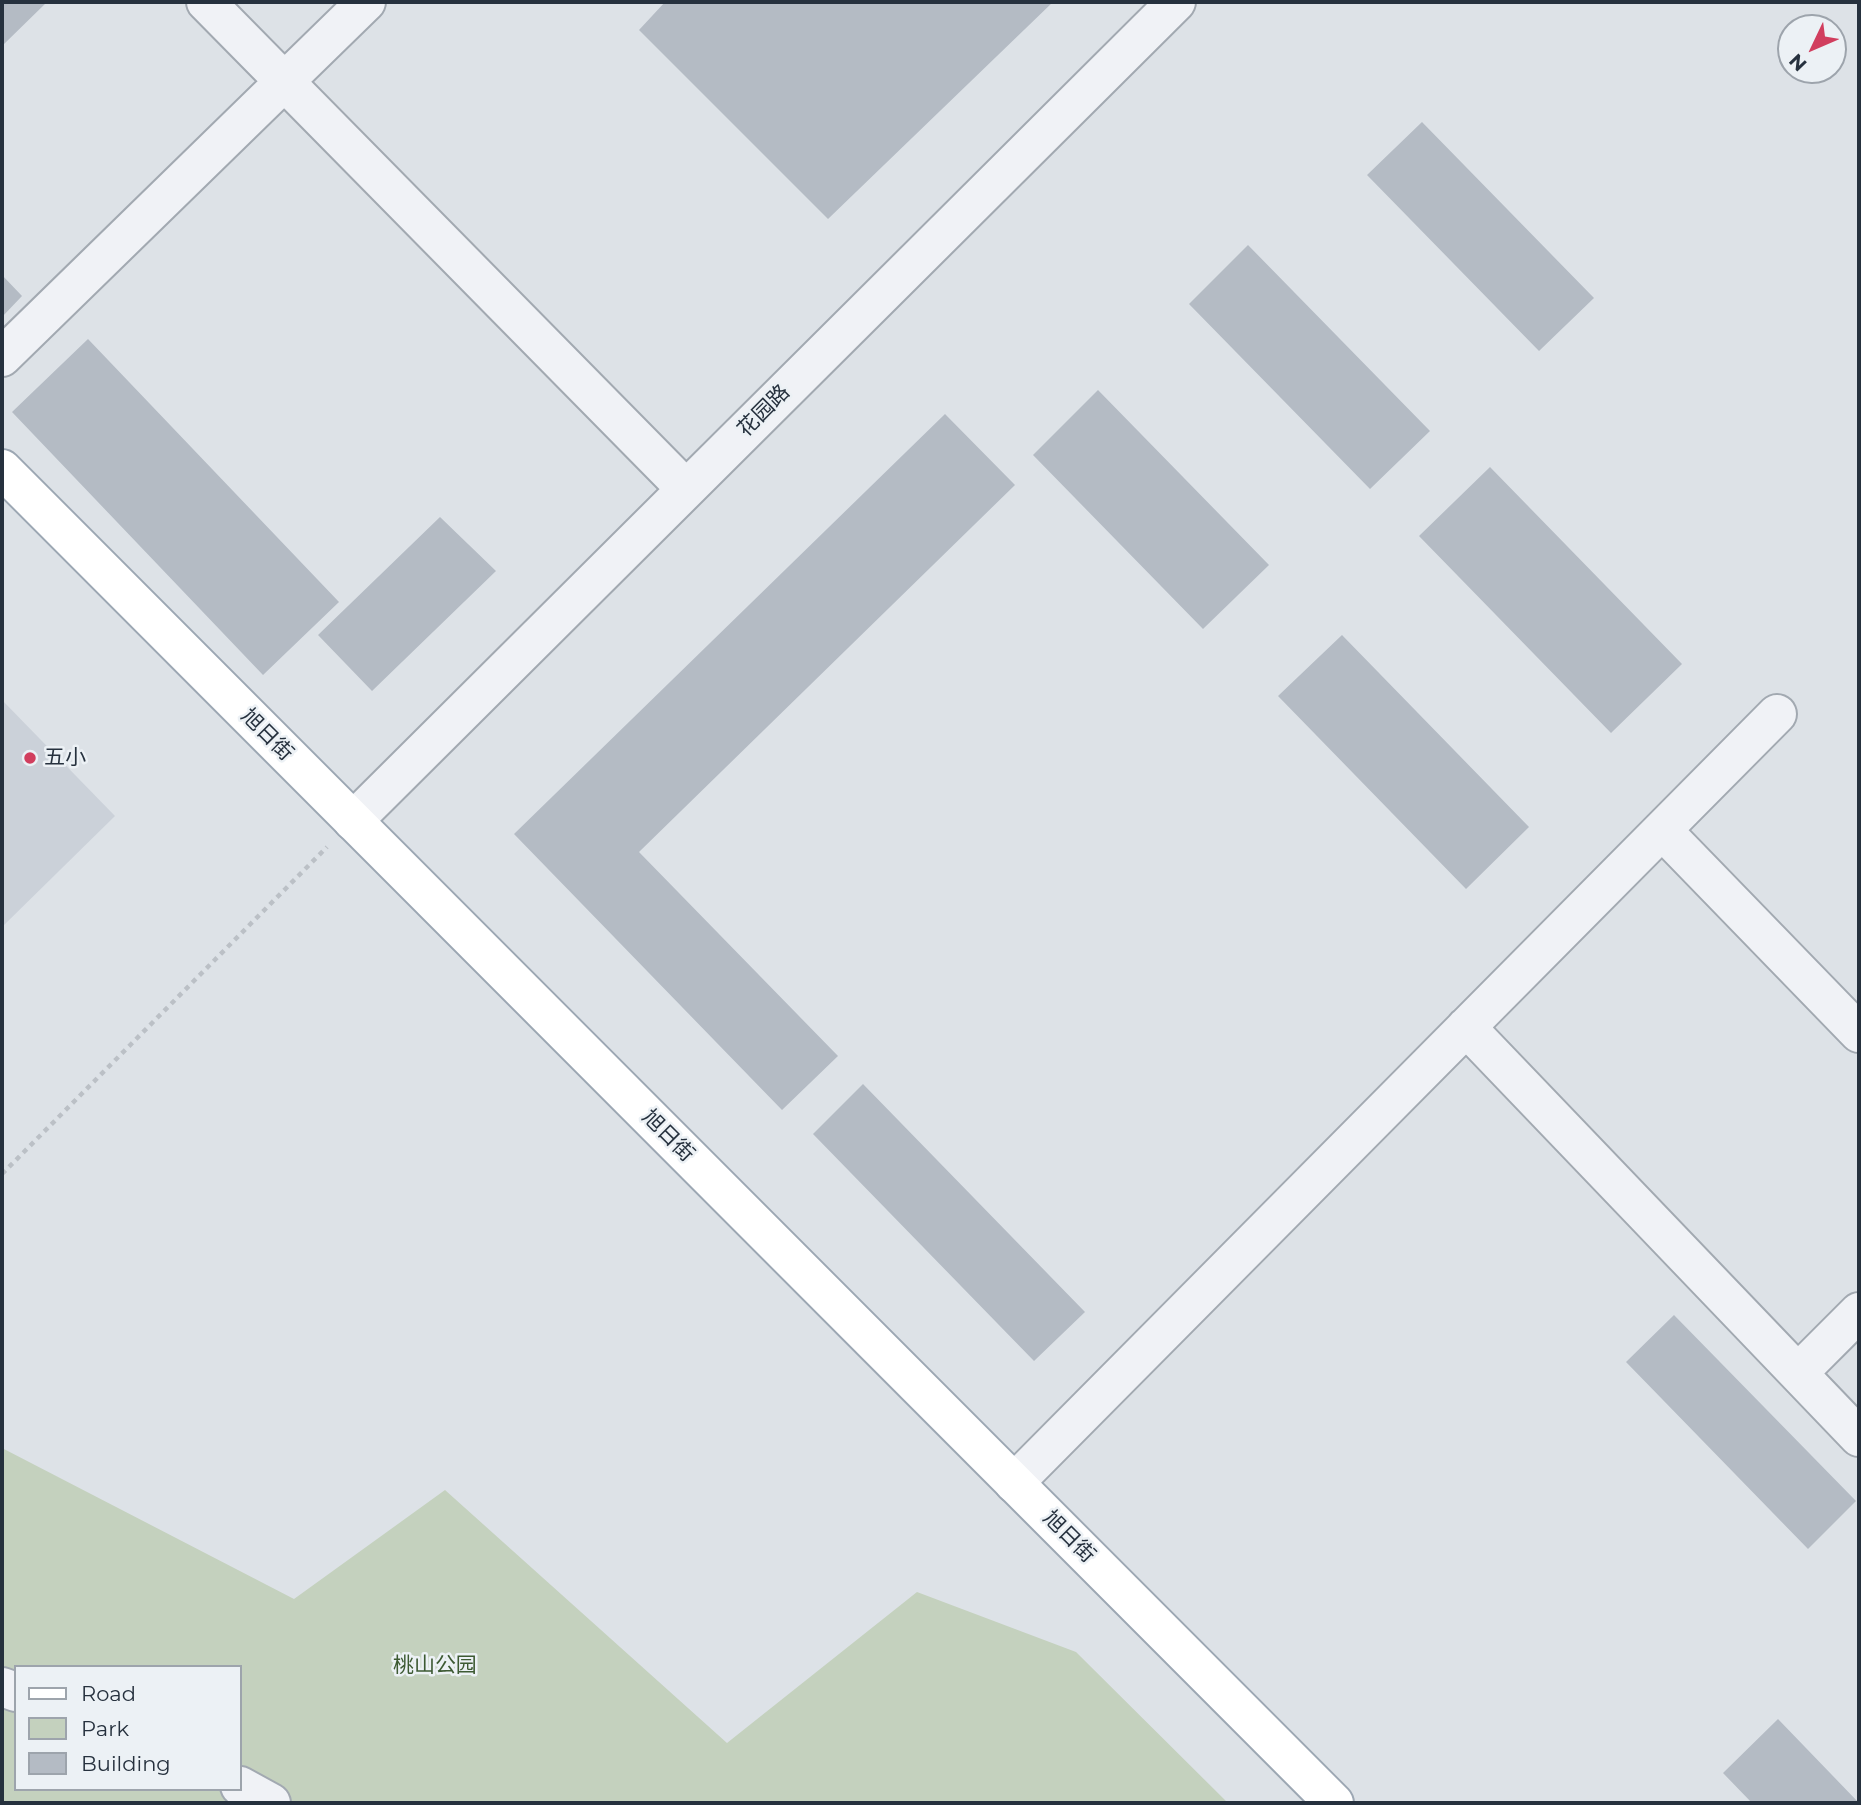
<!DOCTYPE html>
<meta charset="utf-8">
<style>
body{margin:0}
#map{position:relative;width:1861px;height:1805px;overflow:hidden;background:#dde2e7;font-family:Montserrat,sans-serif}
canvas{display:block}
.frame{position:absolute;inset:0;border:4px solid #26313e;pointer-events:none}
.legend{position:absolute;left:14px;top:1665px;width:228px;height:126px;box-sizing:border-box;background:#ecf1f5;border:2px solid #9da4ac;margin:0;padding:9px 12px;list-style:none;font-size:21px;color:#26313e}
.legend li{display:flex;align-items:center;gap:14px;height:35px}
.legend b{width:35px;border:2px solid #9da4ac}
.north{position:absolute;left:1777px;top:14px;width:70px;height:70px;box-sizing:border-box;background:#ecf1f5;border:2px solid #9da4ac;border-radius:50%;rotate:226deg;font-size:19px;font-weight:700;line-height:28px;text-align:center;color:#26313e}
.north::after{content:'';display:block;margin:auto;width:24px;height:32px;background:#d13e5e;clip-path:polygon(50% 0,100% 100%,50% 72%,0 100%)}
</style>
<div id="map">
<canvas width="1861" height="1805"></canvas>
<div class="frame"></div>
<ul class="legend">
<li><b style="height:9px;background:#fff"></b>Road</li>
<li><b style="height:19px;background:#c4d1be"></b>Park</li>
<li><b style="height:19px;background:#b4bbc4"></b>Building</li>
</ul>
<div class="north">N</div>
</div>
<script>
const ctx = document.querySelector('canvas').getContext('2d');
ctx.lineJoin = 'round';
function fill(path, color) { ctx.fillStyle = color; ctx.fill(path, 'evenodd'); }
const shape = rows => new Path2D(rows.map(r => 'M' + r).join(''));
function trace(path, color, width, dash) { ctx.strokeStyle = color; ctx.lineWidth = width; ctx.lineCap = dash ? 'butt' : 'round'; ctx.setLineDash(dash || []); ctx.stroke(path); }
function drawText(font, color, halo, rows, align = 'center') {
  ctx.font = font + ' Montserrat,"Noto Sans SC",sans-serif'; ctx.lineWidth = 5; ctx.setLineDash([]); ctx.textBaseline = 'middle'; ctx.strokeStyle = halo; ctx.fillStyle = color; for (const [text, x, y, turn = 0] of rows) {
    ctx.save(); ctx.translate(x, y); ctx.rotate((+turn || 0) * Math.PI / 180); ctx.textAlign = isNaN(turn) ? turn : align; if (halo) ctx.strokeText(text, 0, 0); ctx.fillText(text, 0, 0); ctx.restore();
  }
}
const built = shape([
 [2,700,115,816,2,927]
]);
const green = shape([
 [2,1448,294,1599,445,1490,727,1743,917,1592,1076,1652,1228,1803,2,1803],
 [16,1667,240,1667,240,1789,16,1789]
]);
const building = shape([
 [2,2,47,2,2,46],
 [665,2,717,3,1053,2,828,219,639,30],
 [1422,122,1594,298,1539,351,1367,175],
 [1248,245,1430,431,1370,489,1189,304],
 [2,275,22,296,2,317],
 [88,339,339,602,263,675,12,412],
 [1098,390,1269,565,1203,629,1033,455],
 [945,414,1015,485,639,852,838,1056,782,1110,514,834],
 [1490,467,1682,664,1611,733,1419,536],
 [440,517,496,571,372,691,318,635],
 [1342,635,1529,827,1466,889,1278,696],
 [863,1084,1085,1312,1034,1361,813,1134],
 [1674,1315,1856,1501,1808,1549,1626,1362],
 [1778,1719,1859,1803,1752,1803,1723,1773]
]);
const path = shape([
 [2,1174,327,847]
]);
const minor = shape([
 [206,2,686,489],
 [2,357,366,2],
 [353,821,1176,2],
 [1662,830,1859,1033],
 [1466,1027,1859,1437],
 [1798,1373,1859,1312],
 [1014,1483,1777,714],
 [2,1687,16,1692],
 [240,1786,271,1803]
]);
const major = shape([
 [2,469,1334,1803]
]);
const markers = [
 [30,758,7,"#d13e5e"]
];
const streetNames = [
 ["花园路",764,411,-45],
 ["旭日街",267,735,45],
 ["旭日街",668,1136,45],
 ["旭日街",1069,1537,45]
];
const poiNames = [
 ["五小",44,758]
];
const parkNames = [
 ["桃山公园",435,1666]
];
fill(built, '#cbd1d9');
fill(green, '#c4d1be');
fill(building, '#b4bbc4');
trace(minor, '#a2a9b1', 42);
trace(major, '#9ca7b3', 42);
trace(path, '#bbc0c6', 4.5, [5, 5]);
trace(minor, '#f0f2f6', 38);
trace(major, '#fff', 38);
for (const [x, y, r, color] of markers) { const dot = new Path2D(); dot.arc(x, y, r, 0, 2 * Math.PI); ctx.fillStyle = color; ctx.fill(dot); trace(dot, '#ecf1f5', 2.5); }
drawText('21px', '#26313e', '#ecf1f5', streetNames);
drawText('21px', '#26313e', '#ecf1f5', poiNames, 'left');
drawText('21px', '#3d5a33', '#ecf1f5', parkNames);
</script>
